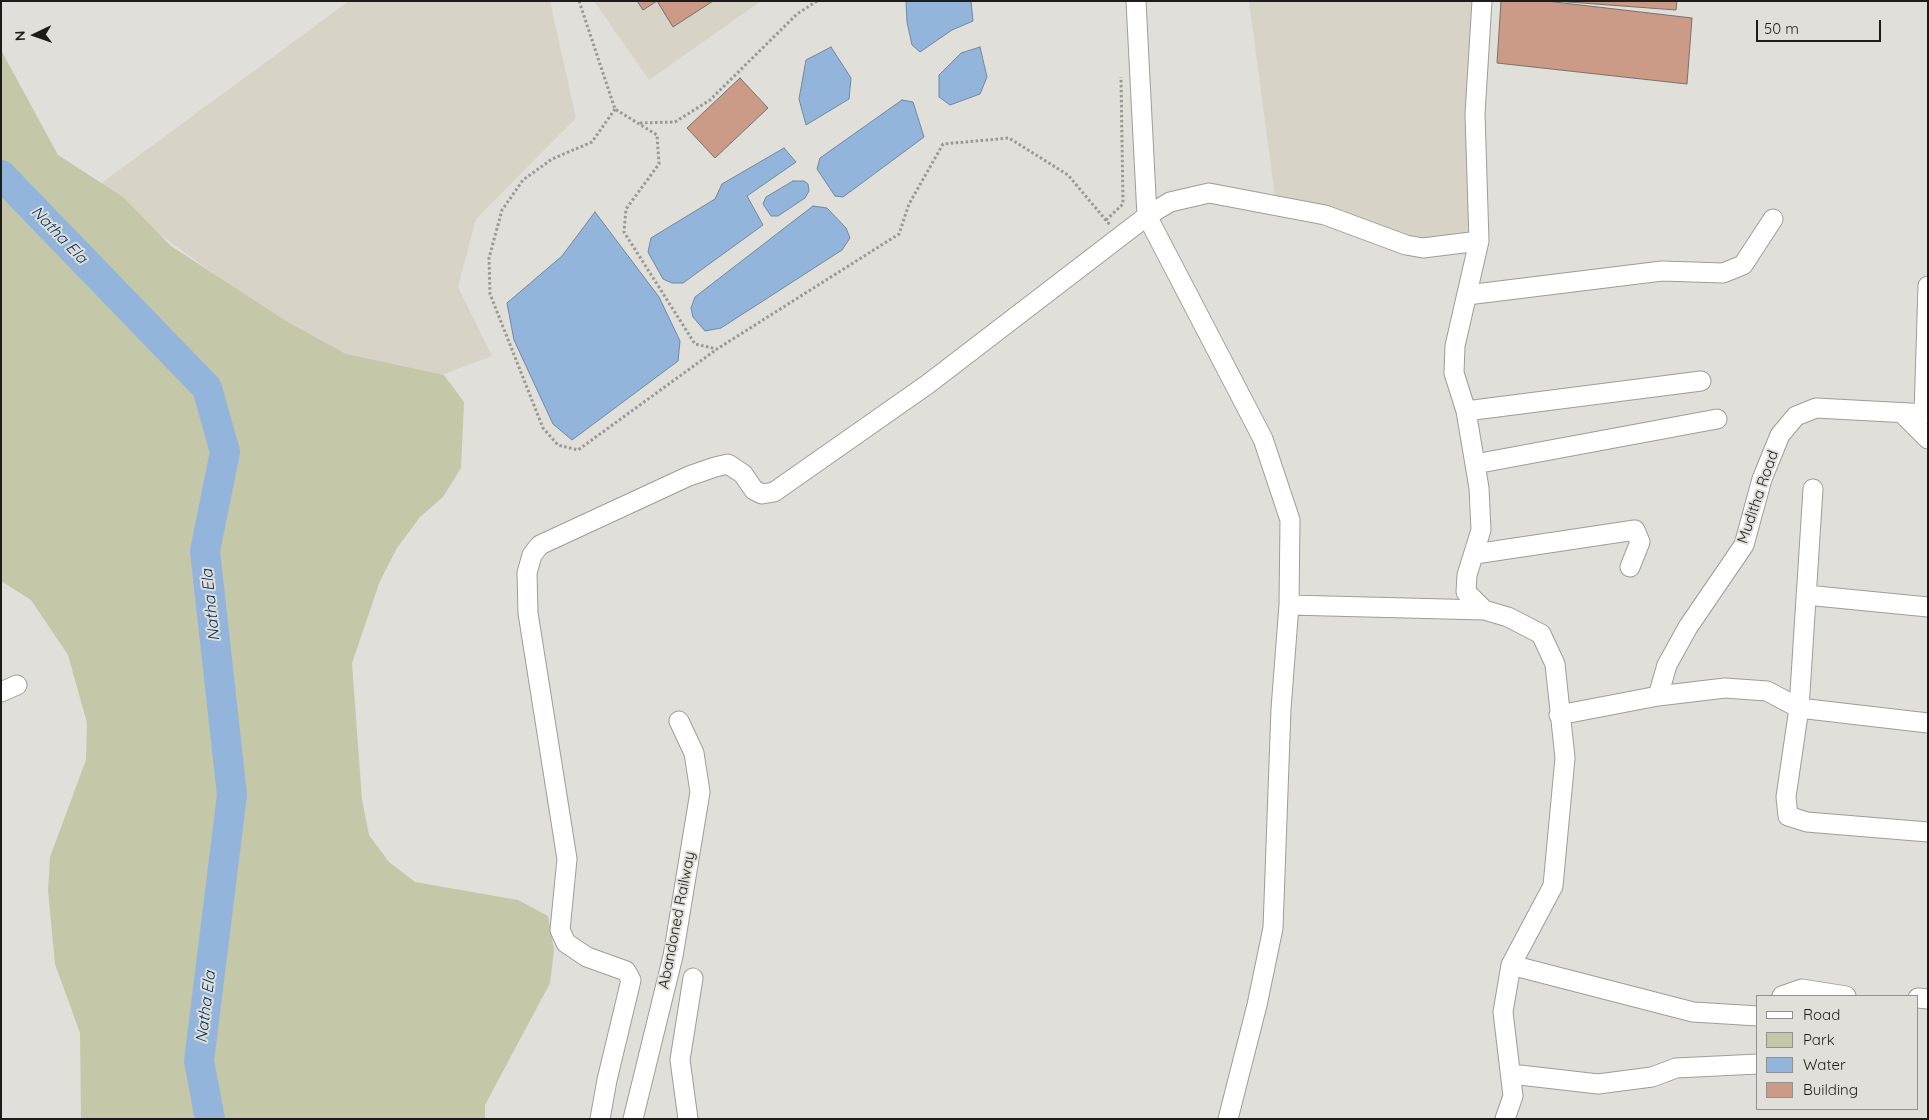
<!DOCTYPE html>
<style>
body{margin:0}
#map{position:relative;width:1929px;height:1120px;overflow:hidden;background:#e0dfd9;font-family:Quicksand,sans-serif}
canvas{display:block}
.frame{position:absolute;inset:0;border:2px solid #1d1c1a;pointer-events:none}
.legend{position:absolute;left:1756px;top:995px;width:162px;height:115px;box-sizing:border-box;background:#e0dfd9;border:1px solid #92918d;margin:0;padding:6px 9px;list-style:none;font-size:15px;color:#1d1c1a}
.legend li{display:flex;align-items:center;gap:10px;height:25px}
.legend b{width:25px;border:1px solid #92918d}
.north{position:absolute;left:10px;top:10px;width:50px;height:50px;-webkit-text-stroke:4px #e0dfd9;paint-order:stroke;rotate:267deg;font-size:14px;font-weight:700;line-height:20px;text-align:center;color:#1d1c1a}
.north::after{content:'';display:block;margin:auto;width:18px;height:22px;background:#1d1c1a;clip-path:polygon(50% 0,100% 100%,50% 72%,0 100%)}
.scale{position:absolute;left:1756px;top:20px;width:125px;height:22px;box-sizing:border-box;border:2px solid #1d1c1a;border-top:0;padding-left:6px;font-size:15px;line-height:18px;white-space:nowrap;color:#1d1c1a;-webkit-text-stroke:4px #e0dfd9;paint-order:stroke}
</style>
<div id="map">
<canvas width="1929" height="1120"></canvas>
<div class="frame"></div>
<ul class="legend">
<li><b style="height:6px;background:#fff"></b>Road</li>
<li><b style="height:14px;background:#c5c7a9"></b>Park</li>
<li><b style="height:14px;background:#94b5db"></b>Water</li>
<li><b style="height:14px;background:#cc9b87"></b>Building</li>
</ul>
<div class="north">N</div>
<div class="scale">50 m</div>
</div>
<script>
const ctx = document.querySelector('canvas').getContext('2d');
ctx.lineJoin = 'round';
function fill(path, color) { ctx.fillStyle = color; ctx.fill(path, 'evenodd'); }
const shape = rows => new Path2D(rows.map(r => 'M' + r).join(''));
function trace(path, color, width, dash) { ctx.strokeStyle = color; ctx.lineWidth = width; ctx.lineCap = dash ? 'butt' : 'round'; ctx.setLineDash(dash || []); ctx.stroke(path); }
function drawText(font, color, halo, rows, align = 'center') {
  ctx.font = font + ' Quicksand,sans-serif'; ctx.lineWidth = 4; ctx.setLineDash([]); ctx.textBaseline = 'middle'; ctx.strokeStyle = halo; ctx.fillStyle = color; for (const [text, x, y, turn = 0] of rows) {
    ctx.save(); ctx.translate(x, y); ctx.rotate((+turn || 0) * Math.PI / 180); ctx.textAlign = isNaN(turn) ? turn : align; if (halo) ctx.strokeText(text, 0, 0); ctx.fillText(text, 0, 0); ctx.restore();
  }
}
const built = shape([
 [349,1,550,1,576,118,476,219,458,287,492,356,378,399,252,302,96,187],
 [594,1,761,1,649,80],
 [1249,1,1480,1,1477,234,1409,240,1345,212,1276,204]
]);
const green = shape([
 [1,50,58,155,123,197,171,246,286,321,346,354,444,375,464,402,461,468,443,497,420,517,397,548,380,581,352,663,362,800,369,835,389,862,415,882,518,900,548,916,554,950,550,983,485,1105,485,1119,81,1119,80,1033,55,964,48,891,50,857,86,760,87,723,68,655,31,600,1,581]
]);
const water = shape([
 [906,1,971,1,973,21,952,30,920,52,912,45,907,22,906,1],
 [831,47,851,78,849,99,806,125,799,99,806,60,831,47],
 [980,47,987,77,980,94,950,105,939,97,939,75,961,53,980,47],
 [902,100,913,102,924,137,843,197,835,196,817,169,820,158,902,100],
 [784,148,796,162,747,196,763,225,683,283,672,283,663,279,648,252,651,238,715,199,722,184,784,148],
 [793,181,804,181,808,184,809,191,805,198,778,216,771,216,763,204,766,197,793,181],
 [813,206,827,208,846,228,850,238,842,250,721,328,705,331,693,317,691,308,695,297,813,206],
 [595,212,659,297,680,341,678,361,572,440,553,424,514,340,507,303,562,256,595,212]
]);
const river = shape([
 [1,175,207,388,225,452,205,551,232,795,199,1061,210,1119]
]);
const building = shape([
 [637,1,657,1,643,10,637,1],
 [657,1,713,1,673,27,657,1],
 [1501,1,1546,1,1692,18,1687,84,1497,63,1501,1],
 [1555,1,1677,1,1676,10,1555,1],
 [740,78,768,108,715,158,687,128,740,78]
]);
const path = shape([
 [579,1,615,109,657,135,659,164,626,209,624,232,695,344,717,349,899,234,909,204,943,144,1009,138,1068,175,1110,225],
 [615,109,592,142,552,159,523,180,502,210,489,258,490,294,543,428,558,445,578,450,717,349],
 [640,123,675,122,710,100,797,14,817,1],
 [1106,220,1123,204,1121,77]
]);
const street = shape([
 [1136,1,1147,216,1263,439,1290,520,1289,605,1281,709,1273,928,1257,1005,1228,1119],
 [1482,1,1475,114,1479,241,1455,346,1454,373,1466,411,1479,488,1481,530,1467,575,1466,592,1484,610,1508,617,1541,634,1555,664,1565,758,1553,886,1511,965,1503,1012,1513,1096,1505,1119],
 [1467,295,1662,271,1723,273,1743,265,1773,219],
 [1466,411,1701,381],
 [1902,413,1928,439],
 [1924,414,1928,286],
 [1475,464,1717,419],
 [1813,489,1799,708,1786,797,1788,816,1807,822,1928,832],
 [1475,554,1635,530,1640,542,1630,567],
 [1806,595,1928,607],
 [1289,605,1484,610],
 [1,692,17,685],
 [1658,696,1667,665,1688,627,1744,545,1762,479,1780,435,1796,416,1816,408,1928,414],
 [1559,715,1658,696,1725,688,1767,691,1799,708,1928,723],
 [1511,965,1693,1012,1758,1016],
 [1782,996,1802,989,1846,996],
 [1918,998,1928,999],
 [1511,1074,1598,1084,1652,1077,1676,1068,1758,1064],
 [600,1119,607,1080,631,980,626,971,587,957,566,943,560,930,567,859,528,613,527,573,532,555,540,545,689,476,715,467,728,464,743,474,754,490,762,494,774,492,928,384,1147,216,1170,202,1209,193,1325,215,1406,245,1423,248,1479,241],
 [633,1119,673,956,700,792,694,753,679,721],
 [688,1119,680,1060,693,978]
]);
const streetNames = [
 ["Muditha Road",1758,497,-71],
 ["Abandoned Railway",677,920,-79]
];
const waterNames = [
 ["Natha Ela",59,235,46],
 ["Natha Ela",211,605,-96],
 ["Natha Ela",206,1007,-83]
];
fill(built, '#d7d3c7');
fill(green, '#c5c7a9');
fill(water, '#94b5db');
trace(water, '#7087a1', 1);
trace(river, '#94b5db', 30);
fill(building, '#cc9b87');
trace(building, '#77716f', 1);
trace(street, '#9e9d98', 21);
trace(path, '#999894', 3, [2.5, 2.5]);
trace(street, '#fff', 19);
drawText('15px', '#1d1c1a', '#e0dfd9', streetNames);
drawText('italic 16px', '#003160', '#e0dfd9', waterNames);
</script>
